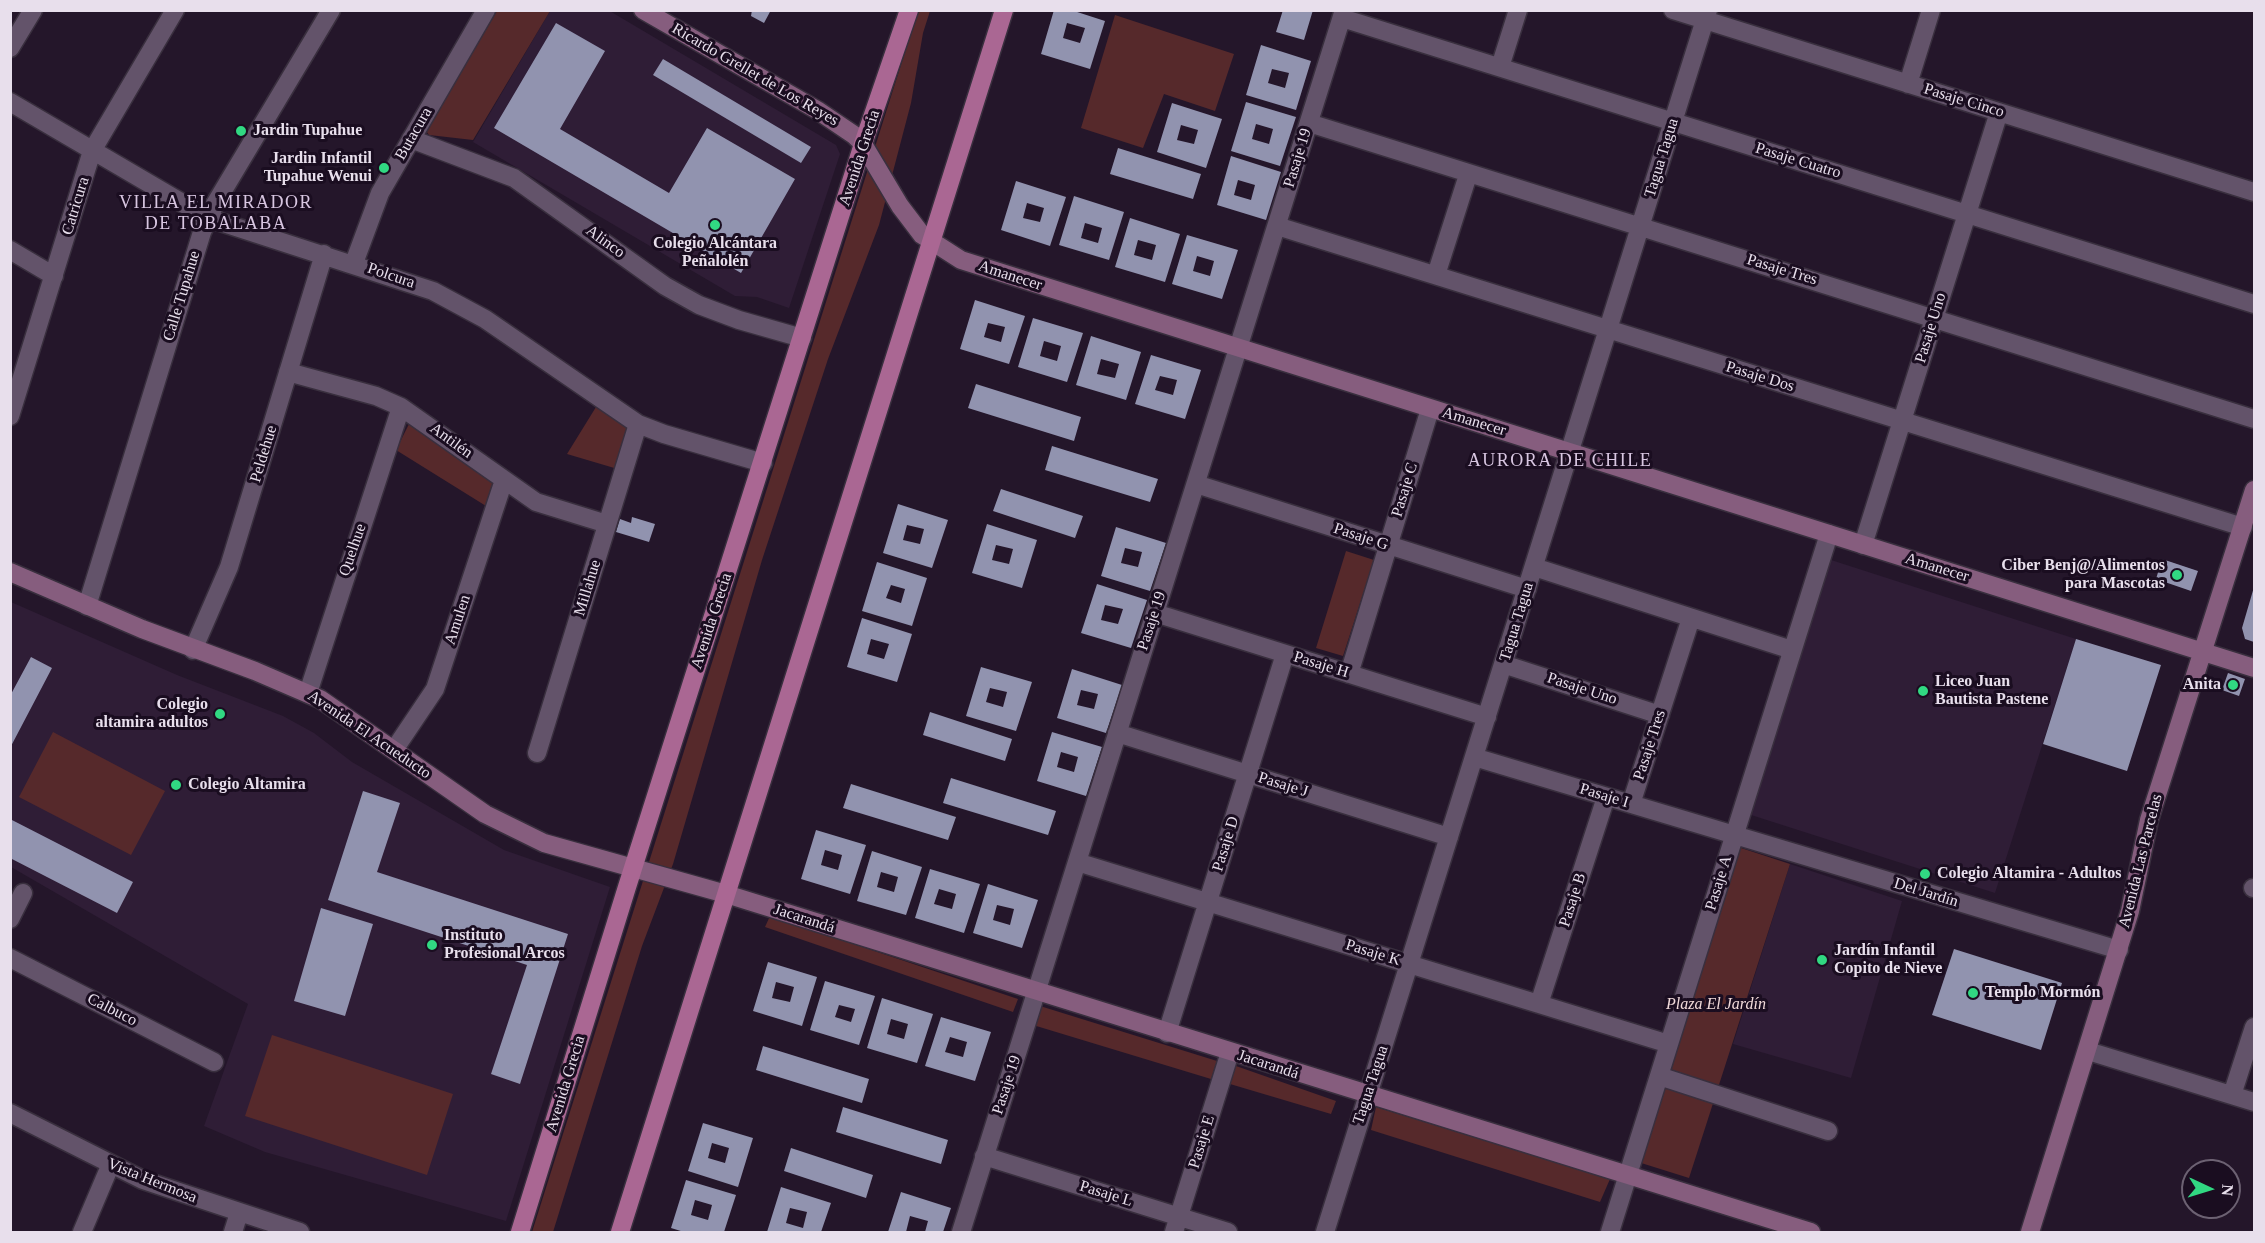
<!DOCTYPE html>
<meta charset="utf-8">
<style>
body{margin:0}
#map{position:relative;width:2265px;height:1243px;overflow:hidden;background:#24162a;font-family:Georgia,serif}
canvas{display:block}
.frame{position:absolute;inset:0;border:12px solid #e8dfec;pointer-events:none}
.north{position:absolute;left:2181px;top:1159px;width:60px;height:60px;box-sizing:border-box;background:#1a0d20;border:2px solid #6c6172;border-radius:50%;rotate:94deg;font-size:16px;font-weight:700;line-height:24px;text-align:center;color:#e8dfec}
.north::after{content:'';display:block;margin:auto;width:21px;height:27px;background:#31d882;clip-path:polygon(50% 0,100% 100%,50% 72%,0 100%)}
</style>
<div id="map">
<canvas width="2265" height="1243"></canvas>
<div class="frame"></div>
<div class="north">N</div>
</div>
<script>
const ctx = document.querySelector('canvas').getContext('2d');
ctx.lineJoin = 'round';
function fill(path, color) { ctx.fillStyle = color; ctx.fill(path, 'evenodd'); }
const shape = rows => new Path2D(rows.map(r => 'M' + r).join(''));
function trace(path, color, width, dash) { ctx.strokeStyle = color; ctx.lineWidth = width; ctx.lineCap = dash ? 'butt' : 'round'; ctx.setLineDash(dash || []); ctx.stroke(path); }
function drawText(font, color, halo, rows, align = 'center') {
  ctx.font = font + ' Georgia,serif'; ctx.lineWidth = 6; ctx.setLineDash([]); ctx.textBaseline = 'middle'; ctx.strokeStyle = halo; ctx.fillStyle = color; for (const [text, x, y, turn = 0] of rows) {
    ctx.save(); ctx.translate(x, y); ctx.rotate((+turn || 0) * Math.PI / 180); ctx.textAlign = isNaN(turn) ? turn : align; if (halo) ctx.strokeText(text, 0, 0); ctx.fillText(text, 0, 0); ctx.restore();
  }
}
const built = shape([
 [608,10,836,145,840,154,789,308,757,297,735,296,473,142,550,11],
 [1828,559,2076,639,1995,893,1748,814],
 [11,602,177,675,283,716,314,733,352,762,504,850,610,887,506,1221,265,1152,204,1126,248,1004,11,867],
 [1790,864,1902,901,1851,1078,1733,1044]
]);
const green = shape([
 [497,11,550,11,473,140,429,135,426,131],
 [918,11,930,11,923,33,911,103,879,225,828,359,762,560,673,864,642,946,553,1232,532,1232],
 [1115,15,1234,54,1215,111,1164,94,1143,148,1081,128],
 [596,407,634,426,621,470,567,454],
 [411,420,496,481,486,506,396,450],
 [1346,551,1374,560,1343,656,1316,648],
 [53,732,165,791,131,855,19,797],
 [1738,847,1790,864,1689,1178,1638,1162],
 [770,916,1018,999,1013,1012,765,927],
 [1040,1006,1217,1061,1211,1079,1033,1025],
 [272,1035,453,1094,427,1175,245,1116],
 [1236,1066,1336,1101,1331,1114,1230,1084],
 [1376,1107,1610,1179,1600,1202,1371,1130]
]);
const building = shape([
 [752,10,771,10,764,23,751,16],
 [1054,10,1071,10,1105,21,1090,69,1041,54],
 [1067,23,1085,28,1080,43,1063,38],
 [1283,10,1313,10,1304,40,1276,32],
 [556,23,605,51,560,129,669,193,707,128,795,179,741,273,494,128],
 [1261,45,1311,61,1296,110,1246,95],
 [1272,69,1289,73,1285,88,1268,83],
 [663,59,811,147,801,163,653,75],
 [1246,102,1296,117,1280,166,1231,151],
 [1256,124,1273,129,1269,144,1252,139],
 [1172,103,1222,119,1206,168,1157,152],
 [1181,125,1198,130,1194,144,1177,140],
 [1118,148,1201,174,1193,199,1110,174],
 [1231,156,1281,172,1266,220,1217,205],
 [1238,180,1255,185,1251,200,1234,195],
 [1016,181,1066,197,1050,246,1001,230],
 [1027,203,1044,208,1040,222,1023,218],
 [1074,196,1124,212,1109,260,1059,245],
 [1085,223,1102,228,1098,243,1081,238],
 [1130,218,1180,234,1165,282,1115,267],
 [1138,240,1156,245,1152,260,1134,255],
 [1187,235,1238,250,1222,299,1172,284],
 [1197,256,1214,261,1210,276,1193,271],
 [975,300,1025,316,1009,364,960,349],
 [988,323,1005,327,1001,342,984,337],
 [1033,318,1083,333,1067,382,1018,367],
 [1044,341,1061,346,1057,361,1040,356],
 [1091,336,1141,352,1126,400,1076,385],
 [1101,359,1119,364,1115,378,1097,374],
 [1151,355,1201,370,1185,419,1135,404],
 [1160,376,1177,380,1173,395,1155,390],
 [976,384,1081,417,1074,441,968,408],
 [1052,446,1158,479,1150,502,1045,470],
 [1001,489,1083,516,1075,538,993,511],
 [898,504,948,520,932,568,883,553],
 [907,525,924,529,920,544,903,540],
 [632,517,655,524,649,542,616,532,620,519,631,523],
 [987,524,1037,540,1022,588,972,573],
 [996,545,1013,549,1009,564,992,560],
 [1116,527,1166,543,1150,591,1101,576],
 [1125,548,1142,552,1138,567,1121,563],
 [2162,559,2198,571,2191,591,2156,579],
 [877,562,927,578,912,626,862,611],
 [891,585,905,589,901,603,886,598],
 [1097,584,1147,600,1131,648,1081,633],
 [1105,605,1123,609,1118,624,1101,620],
 [2254,587,2254,642,2245,639,2242,628],
 [862,618,912,634,897,682,847,667],
 [871,639,889,644,884,659,867,654],
 [2076,639,2161,665,2127,771,2043,744],
 [31,657,52,668,10,748,10,696],
 [981,667,1032,682,1016,731,966,716],
 [990,688,1007,692,1003,707,986,702],
 [1072,669,1122,685,1106,733,1057,718],
 [1081,690,1098,694,1094,709,1077,705],
 [2228,673,2245,679,2239,696,2222,690],
 [930,712,1012,739,1005,761,923,735],
 [1052,732,1102,747,1086,796,1037,781],
 [1061,752,1078,757,1074,772,1057,767],
 [951,778,1056,811,1048,835,943,803],
 [851,784,956,817,948,840,843,808],
 [363,791,400,803,377,872,568,934,520,1084,491,1074,527,965,328,900],
 [10,819,133,882,117,913,10,858],
 [816,830,866,845,850,894,801,879],
 [825,850,842,855,838,870,821,865],
 [872,851,922,867,906,915,857,901],
 [881,872,898,877,894,892,877,887],
 [930,869,980,884,964,933,915,918],
 [939,889,956,894,952,909,934,904],
 [988,884,1038,900,1022,948,973,933],
 [997,905,1014,909,1010,925,993,920],
 [321,908,373,924,345,1016,294,1001],
 [1954,949,2062,983,2041,1050,1932,1015],
 [768,962,817,977,802,1026,753,1011],
 [776,982,794,987,790,1002,772,998],
 [825,981,875,996,859,1045,810,1030],
 [839,1005,855,1009,851,1022,835,1017],
 [882,998,933,1014,917,1063,867,1048],
 [891,1019,908,1024,904,1039,887,1034],
 [941,1017,991,1032,975,1081,925,1066],
 [950,1037,967,1042,963,1057,945,1052],
 [763,1046,869,1079,862,1103,756,1070],
 [843,1107,948,1140,941,1164,836,1132],
 [703,1123,753,1138,738,1187,688,1171],
 [712,1143,729,1148,725,1163,708,1158],
 [791,1148,873,1175,866,1198,784,1171],
 [686,1180,736,1195,724,1232,684,1232,671,1228],
 [695,1200,712,1205,708,1220,691,1215],
 [781,1187,831,1203,821,1232,767,1232],
 [790,1208,807,1212,803,1228,786,1223],
 [901,1192,951,1208,943,1232,925,1232,928,1221,910,1216,906,1232,888,1232]
]);
const street = shape([
 [1673,10,2254,192],
 [1342,18,2254,304],
 [10,48,33,10],
 [1500,67,1518,10],
 [1908,84,1931,10],
 [10,102,208,218,433,291,485,319,638,424,664,434,763,463],
 [1309,123,2254,419],
 [411,139,514,178,665,286,699,305,739,320,802,338],
 [1277,226,2243,527],
 [10,250,54,276],
 [354,263,380,193,486,10],
 [1436,275,1468,175],
 [288,372,376,396,401,407,536,502,607,524],
 [10,416,92,151,175,10],
 [1196,484,1527,589],
 [1863,545,1999,112],
 [1534,567,1792,650],
 [87,606,202,232,215,204,331,10],
 [1155,613,1487,717],
 [193,650,229,567,324,254],
 [1503,664,1660,715],
 [1349,674,1430,409],
 [308,693,401,407],
 [1117,733,1449,837],
 [394,750,435,689,504,480],
 [537,753,638,424],
 [1474,757,2119,950],
 [1631,804,1691,618],
 [1077,862,1669,1044],
 [2253,888,2254,888],
 [10,919,23,893],
 [10,958,214,1062],
 [1539,1004,1606,797],
 [1167,1033,1285,654],
 [2088,1051,2254,1102],
 [1659,1076,1828,1131],
 [2232,1095,2254,1027],
 [10,1113,143,1180,300,1232],
 [984,1156,1228,1232],
 [82,1232,110,1166],
 [233,1232,239,1213],
 [961,1232,1344,10],
 [1174,1232,1230,1052],
 [1325,1232,1708,10],
 [1610,1232,1829,534]
]);
const secondary = shape([
 [643,10,817,110,854,135,863,144,900,206,922,235,961,260,2254,668],
 [10,572,142,629,255,671,320,699,485,814,544,843,726,894,1811,1232],
 [2030,1232,2130,911,2149,820,2254,490]
]);
const primary = shape([
 [520,1232,627,887,863,144,909,10],
 [620,1232,1004,10]
]);
const markers = [
 [241,131,6,"#31d882"],
 [384,168,6,"#31d882"],
 [715,225,6,"#31d882"],
 [2177,575,6,"#31d882"],
 [2233,685,6,"#31d882"],
 [1923,691,6,"#31d882"],
 [220,714,6,"#31d882"],
 [176,785,6,"#31d882"],
 [1925,874,6,"#31d882"],
 [432,945,6,"#31d882"],
 [1822,960,6,"#31d882"],
 [1973,993,6,"#31d882"]
];
const streetNames = [
 ["Ricardo Grellet de Los Reyes",755,75,30],
 ["Pasaje Cinco",1964,101,17],
 ["Butacura",414,134,-60],
 ["Avenida Grecia",860,158,-72],
 ["Pasaje 19",1298,158,-73],
 ["Tagua Tagua",1662,158,-73],
 ["Pasaje Cuatro",1798,161,17],
 ["Catricura",76,206,-73],
 ["Alinco",605,242,36],
 ["Pasaje Tres",1782,270,17],
 ["Polcura",391,276,19],
 ["Amanecer",1010,276,18],
 ["Calle Tupahue",182,296,-73],
 ["Pasaje Uno",1931,328,-73],
 ["Pasaje Dos",1760,377,17],
 ["Amanecer",1474,422,17],
 ["Antilén",451,441,36],
 ["Peldehue",264,454,-73],
 ["Pasaje C",1405,490,-73],
 ["Pasaje G",1361,537,18],
 ["Quelhue",353,550,-71],
 ["Amanecer",1937,568,17],
 ["Millahue",588,588,-73],
 ["Amulen",458,620,-72],
 ["Avenida Grecia",712,621,-72],
 ["Pasaje 19",1152,621,-72],
 ["Tagua Tagua",1517,622,-73],
 ["Pasaje H",1321,665,17],
 ["Pasaje Uno",1582,689,18],
 ["Avenida El Acueducto",369,735,34],
 ["Pasaje Tres",1650,745,-72],
 ["Pasaje J",1283,785,17],
 ["Pasaje I",1604,796,17],
 ["Pasaje D",1226,844,-73],
 ["Avenida Las Parcelas",2141,861,-76],
 ["Pasaje A",1719,883,-73],
 ["Del Jardín",1926,893,17],
 ["Pasaje B",1573,900,-72],
 ["Jacarandá",804,919,18],
 ["Pasaje K",1373,953,17],
 ["Calbuco",112,1010,27],
 ["Jacarandá",1268,1065,18],
 ["Avenida Grecia",566,1084,-73],
 ["Pasaje 19",1007,1085,-72],
 ["Tagua Tagua",1371,1085,-72],
 ["Pasaje E",1202,1142,-73],
 ["Vista Hermosa",152,1181,22],
 ["Pasaje L",1106,1194,17]
];
const poiNames = [
 ["Jardin Tupahue",253,131],
 ["Jardin Infantil",372,159,"right"],
 ["Tupahue Wenui",372,177,"right"],
 ["Colegio Alcántara",715,244,"center"],
 ["Peñalolén",715,262,"center"],
 ["Ciber Benj@/Alimentos",2165,566,"right"],
 ["para Mascotas",2165,584,"right"],
 ["Liceo Juan",1935,682],
 ["Bautista Pastene",1935,700],
 ["Anita",2221,685,"right"],
 ["Colegio",208,705,"right"],
 ["altamira adultos",208,723,"right"],
 ["Colegio Altamira",188,785],
 ["Colegio Altamira - Adultos",1937,874],
 ["Instituto",444,936],
 ["Profesional Arcos",444,954],
 ["Jardín Infantil",1834,951],
 ["Copito de Nieve",1834,969],
 ["Templo Mormón",1985,993]
];
const parkNames = [
 ["Plaza El Jardín",1716,1005]
];
const neighbourhoodNames = [
 ["VILLA EL MIRADOR",216,203],
 ["DE TOBALABA",216,224],
 ["AURORA DE CHILE",1560,461]
];
fill(built, '#2f1d36');
fill(green, '#56292b');
fill(building, '#9193af');
trace(street, '#392f3e', 21);
trace(secondary, '#392f3e', 21);
trace(primary, '#392f3e', 21);
trace(street, '#63536a', 18);
trace(secondary, '#865d7e', 18);
trace(primary, '#aa6793', 18);
for (const [x, y, r, color] of markers) { const dot = new Path2D(); dot.arc(x, y, r, 0, 2 * Math.PI); ctx.fillStyle = color; ctx.fill(dot); trace(dot, '#1a0d20', 2); }
drawText('16px', '#e8dfec', '#1a0d20', streetNames);
drawText('bold 16px', '#e8dfec', '#1a0d20', poiNames, 'left');
drawText('italic 16px', '#f1dada', '#1a0d20', parkNames);
ctx.letterSpacing = '1.5px';
drawText('18px', '#d8c6e1', '#1a0d20', neighbourhoodNames);
ctx.letterSpacing = '0px';
</script>
